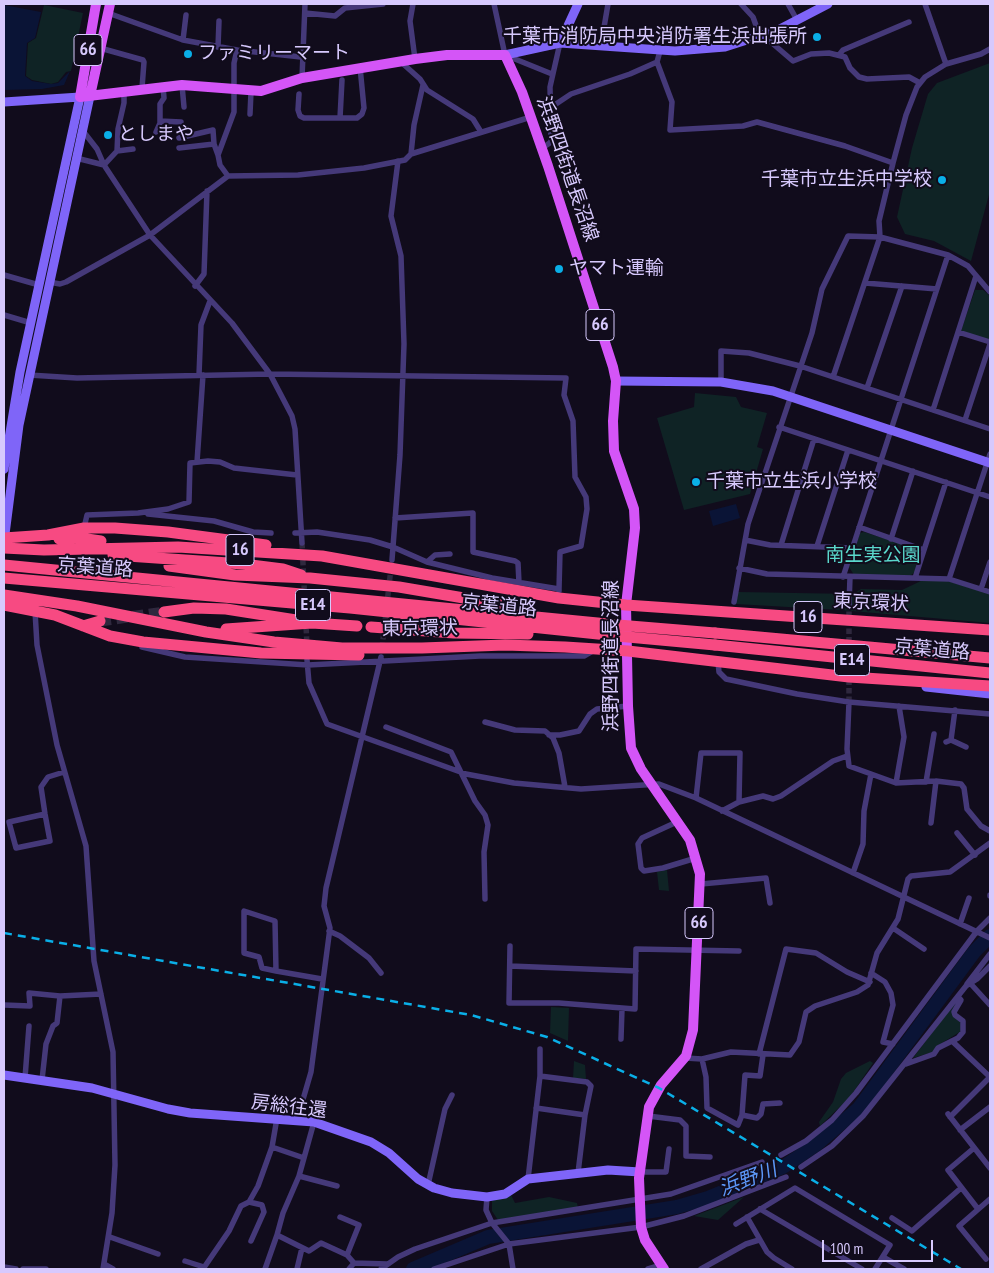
<!DOCTYPE html>
<meta charset="utf-8">
<style>
body{margin:0}
#map{position:relative;width:994px;height:1273px;overflow:hidden;background:#110c1c;font-family:"PT Sans Narrow",sans-serif}
canvas{display:block}
.frame{position:absolute;inset:0;border:5px solid #d7c9fd;pointer-events:none}
.scale{position:absolute;left:822px;top:1240px;width:111px;height:22px;box-sizing:border-box;border:2px solid #d7c9fd;border-top:0;padding-left:6px;font-size:15px;line-height:18px;white-space:nowrap;color:#d7c9fd;-webkit-text-stroke:4px #110c1c;paint-order:stroke}
</style>
<div id="map">
<canvas width="994" height="1273"></canvas>
<div class="frame"></div>
<div class="scale">100 m</div>
</div>
<script>
const ctx = document.querySelector('canvas').getContext('2d');
ctx.lineJoin = 'round';
function fill(path, color) { ctx.fillStyle = color; ctx.fill(path, 'evenodd'); }
const shape = rows => new Path2D(rows.map(r => 'M' + r).join(''));
function trace(path, color, width, dash) { ctx.strokeStyle = color; ctx.lineWidth = width; ctx.lineCap = dash ? 'butt' : 'round'; ctx.setLineDash(dash || []); ctx.stroke(path); }
function drawText(font, color, halo, rows, align = 'center') {
  ctx.font = font + ' "PT Sans Narrow","Noto Sans JP",sans-serif'; ctx.lineWidth = 4; ctx.setLineDash([]); ctx.textBaseline = 'middle'; ctx.strokeStyle = halo; ctx.fillStyle = color; for (const [text, x, y, turn = 0] of rows) {
    ctx.save(); ctx.translate(x, y); ctx.rotate((+turn || 0) * Math.PI / 180); ctx.textAlign = isNaN(turn) ? turn : align; if (halo) ctx.strokeText(text, 0, 0); ctx.fillText(text, 0, 0); ctx.restore();
  }
}
const green = shape([
 [44,5,83,13,71,71,66,72,58,82,51,84,32,80,26,76,28,43,36,38],
 [990,63,990,191,971,261,934,241,905,234,897,217,912,148,928,94,937,83],
 [975,290,983,290,990,296,990,341,961,331],
 [695,393,736,397,741,407,767,413,757,447,763,449,750,494,684,510,657,418,694,407],
 [864,532,918,549,920,553,915,572,910,576,854,575,849,567,860,533],
 [923,580,948,581,990,594,990,623,840,610,736,604,738,592,853,594,861,589,902,590],
 [667,870,669,891,659,890,657,872],
 [957,1000,953,1012,961,1023,963,1030,937,1046,933,1052,913,1058],
 [551,1007,569,1008,568,1041,550,1033],
 [574,1061,585,1065,586,1079,573,1078],
 [870,1061,873,1063,850,1097,820,1126,819,1122,833,1102,841,1079,846,1073],
 [511,1195,515,1203,549,1197,577,1203,578,1208,498,1220,492,1211,492,1201],
 [744,1197,718,1220,694,1216]
]);
const water = shape([
 [4,5,41,12,35,38,27,43,25,76,32,81,51,84,58,83,70,71,64,85,42,89,4,90],
 [736,504,740,518,713,526,709,511]
]);
const river = shape([
 [413,1269,488,1237,677,1207,708,1198,783,1167,816,1145,859,1108,974,952,990,936]
]);
const streetTunnel = shape([
 [302,543,307,646],
 [382,648,391,568],
 [849,702,849,606]
]);
const highwayTunnel = shape([
 [100,621,164,612]
]);
const street = shape([
 [413,4,410,21,415,59],
 [494,4,505,55,552,74],
 [741,4,753,17,758,31,793,61,811,54,829,53,845,57,850,68,859,77,867,79,909,77,920,83],
 [788,4,797,20],
 [925,4,946,64],
 [108,13,183,40,237,50,301,57],
 [305,13,335,16,345,8,383,4],
 [183,40,186,15],
 [601,45,608,4],
 [218,47,219,21],
 [100,48,143,60,144,62,142,88],
 [839,55,843,50,909,22],
 [401,62,420,79,427,90,473,119,481,132],
 [657,62,672,102,670,130,743,126,757,122,845,146,893,163],
 [302,78,305,4],
 [182,85,184,107],
 [299,94,298,110,300,116,304,118,357,118,362,114,364,108,360,67],
 [550,108,571,94,630,74,657,62,660,51],
 [250,114,251,92],
 [340,118,342,80],
 [160,121,181,122],
 [83,131,97,149,104,165,117,151,118,129,124,103,124,90],
 [156,132,160,123,160,104,164,98,163,86],
 [179,138,213,130,214,144,218,155],
 [179,148,214,144],
 [541,149,551,142,550,87,560,43],
 [117,151,133,149],
 [411,154,414,125,423,85],
 [76,158,104,165,150,235,232,323,270,374,292,416,295,429,302,543],
 [228,176,220,165,218,155,234,112,234,63,237,50],
 [4,275,39,285],
 [49,282,60,284,66,282,150,235,228,176,298,175,364,168,405,160,411,154,531,117],
 [865,283,937,289],
 [195,286,204,274,207,191],
 [4,315,31,323],
 [958,332,990,342],
 [29,375,77,378,270,374,566,378,564,395,573,421,575,477,586,497,587,509,581,546,560,552,559,589],
 [199,375,201,325,210,301],
 [833,377,880,237,879,221,893,163,906,115,917,87,925,77,946,64,981,54,990,49],
 [721,382,721,351,749,353,800,366,990,429],
 [867,388,902,286],
 [933,410,976,276],
 [965,420,990,344],
 [779,427,990,497],
 [197,462,203,375],
 [148,514,214,521,253,532,271,533],
 [395,518,473,513,473,552,515,561,518,563,519,583],
 [859,527,924,550],
 [84,528,87,515,138,513,168,509,189,502,190,463,208,461,220,462,234,468,297,475],
 [295,533,317,532,370,540,393,547,427,562,492,578,559,589,559,591],
 [891,539,913,471],
 [745,540,770,545,852,548],
 [781,545,814,439],
 [817,546,848,450],
 [392,560,400,455,404,344,401,256,391,216,398,161],
 [427,562,435,555,450,554],
 [739,568,767,574,949,579,990,592],
 [843,577,948,255],
 [915,578,946,482],
 [949,579,990,454],
 [981,589,990,562],
 [734,602,748,524,812,333,822,289,848,236,880,237,948,255,968,266,990,292],
 [849,606,850,577],
 [35,611,37,645,57,745,86,846,94,961,113,1052,115,1165,112,1213,103,1269],
 [142,647,185,657,308,665,480,656,584,656,596,649],
 [307,660,309,683,327,724,466,774,514,783,581,789,659,784,696,798,990,938],
 [718,662,719,672,726,679,797,694,849,702,990,714],
 [849,702,847,749,849,766,896,783,936,781,961,784,964,788,967,809,981,826,990,831],
 [485,722,515,730,545,731,553,738,559,753,565,787],
 [386,727,451,752,475,801,485,815,488,825,484,852,485,899],
 [549,735,560,735,579,731,590,714,597,709,628,706],
 [951,740,966,747],
 [946,742,951,740,955,710],
 [926,782,934,734],
 [896,783,904,737,899,706],
 [696,798,701,753,740,753,739,802,722,811],
 [739,802,763,796,773,799,781,796,833,761,847,756],
 [45,814,9,822,16,848,50,841,45,814,41,787,48,777,64,772],
 [679,821,642,838,638,844,641,868,644,871,663,868,696,858],
 [931,823,936,781],
 [957,833,975,855],
 [853,873,863,844,864,811,871,774],
 [701,884,766,878,770,903],
 [990,895,990,896],
 [960,924,969,898],
 [893,928,924,949],
 [329,931,340,936,369,958,381,973],
 [510,946,509,1003,559,1003,635,1009,636,949,739,951],
 [510,966,636,971],
 [276,971,275,921,244,911,244,953,259,957,262,968,276,971,322,979],
 [871,973,885,982,891,993,893,1005,883,1042,893,1044],
 [970,983,990,1005],
 [967,984,990,954],
 [4,1005,30,1006,29,993,60,996,101,994],
 [621,1039,622,1009],
 [952,1041,990,1077],
 [759,1054,786,949,816,953,847,972,870,982],
 [685,1058,702,1059,731,1052,790,1055,799,1042,806,1012,815,1006,857,992,868,985,877,953,898,919,908,879,911,876,950,872,990,843],
 [702,1059,706,1077,707,1108,738,1125,742,1115,745,1075,760,1076,763,1055],
 [906,1064,934,1054,938,1048,958,1038,963,1032,963,1021,955,1015,954,1012,961,1000,958,997],
 [540,1076,540,1049],
 [25,1078,29,1026],
 [42,1080,46,1044,53,1026,57,1023,60,996],
 [536,1108,585,1115,578,1173],
 [948,1114,990,1168],
 [742,1115,757,1118,761,1114,763,1104,780,1103],
 [648,1116,680,1120,686,1126,686,1156,710,1157],
 [950,1117,990,1077],
 [297,1120,311,1072,330,928,324,906,326,888,381,657],
 [960,1130,990,1107],
 [272,1147,304,1158],
 [974,1148,948,1170,978,1209],
 [781,1155,806,1141,832,1120,856,1093,977,931,990,918],
 [801,1167,832,1146,863,1116,966,986,977,979,990,966],
 [640,1172,666,1172,669,1149],
 [299,1176,337,1186],
 [528,1179,540,1076,587,1082,591,1086,585,1115],
 [428,1185,445,1109,452,1095],
 [487,1197,486,1210,492,1223,509,1244,513,1269],
 [249,1202,258,1186,272,1147,277,1118],
 [760,1209,862,1269],
 [340,1217,359,1225,347,1255],
 [747,1217,767,1252,774,1258,792,1269],
 [892,1218,912,1231,961,1188],
 [736,1224,795,1188,890,1245,875,1269],
 [277,1235,283,1213,299,1176,314,1122],
 [110,1237,158,1254],
 [883,1257,904,1269],
 [986,1259,959,1226,990,1199],
 [185,1261,204,1267],
 [104,1264,113,1269],
 [4,1267,16,1269],
 [23,1269,46,1269],
 [203,1269,229,1231,241,1206,249,1202,262,1205,264,1212,251,1241],
 [265,1269,277,1235,309,1251,321,1243,347,1255,354,1263],
 [297,1269,302,1248],
 [349,1269,354,1263,387,1264],
 [381,1269,398,1257,415,1249,492,1223,671,1194,762,1162],
 [434,1269,509,1244,641,1227,684,1216,786,1177],
 [648,1269,661,1265],
 [701,1269,746,1244,759,1240]
]);
const secondary = shape([
 [560,43,578,4],
 [505,55,560,43,675,51,725,47,778,30,828,4],
 [4,102,80,97,20,372,4,469],
 [616,381,721,382,773,391,990,463],
 [4,542,19,425,90,96],
 [926,687,990,694],
 [4,1075,92,1088,168,1109,190,1113,314,1122,371,1142,389,1153,418,1179,434,1188,452,1193,487,1197,505,1194,528,1179,608,1170,640,1172]
]);
const primary = shape([
 [96,4,80,97,182,85,261,91,302,78,415,59,447,55,505,55,522,92,548,166,613,367,616,381,613,421,614,451,634,509,635,528,626,605,628,706,631,748,641,769,690,840,700,874,693,1030,686,1056,661,1085,649,1107,639,1178,641,1227,645,1240,664,1269],
 [90,96,110,4]
]);
const highway = shape([
 [4,538,48,535,84,528,115,528,168,532,266,545],
 [59,539,80,538,101,541],
 [4,548,44,550,178,547,322,556,559,598,626,605,990,630],
 [113,555,243,564,283,569,301,575],
 [4,565,618,625],
 [169,566,235,575,310,578,399,587,511,606],
 [4,578,350,608,617,636],
 [4,595,77,606,206,632,274,642,342,648,422,648,505,645,565,647,628,651,849,677,990,686],
 [4,605,55,615,110,636,143,642,261,653,359,655],
 [164,612,194,608,226,609,296,620],
 [83,626,100,621],
 [371,627,454,633,528,634],
 [226,629,312,623,357,626],
 [715,633,990,658],
 [715,645,990,673]
]);
const rail = shape([
 [4,933,471,1015,547,1037,659,1088,961,1269]
]);
const highwayBridge = shape([
 [618,625,715,633],
 [617,636,715,645]
]);
const markers = [
 [817,37,5,"#0aafe7"],
 [188,54,5,"#0aafe7"],
 [108,135,5,"#0aafe7"],
 [942,180,5,"#0aafe7"],
 [559,269,5,"#0aafe7"],
 [696,482,5,"#0aafe7"]
];
const shields = [
 [88,50,28],
 [600,325,28],
 [240,550,28],
 [313,605,35],
 [808,617,28],
 [852,660,35],
 [699,923,28]
];
const shieldNames = [
 ["66",88,50],
 ["66",600,325],
 ["16",240,550],
 ["E14",313,605],
 ["16",808,617],
 ["E14",852,660],
 ["66",699,923]
];
const poiNames = [
 ["千葉市消防局中央消防署生浜出張所",807,37,"right"],
 ["ファミリーマート",198,54],
 ["としまや",118,135],
 ["千葉市立生浜中学校",932,180,"right"],
 ["ヤマト運輸",569,269],
 ["千葉市立生浜小学校",706,482]
];
const streetNames = [
 ["浜野四街道長沼線",567,169,71],
 ["京葉道路",95,568,4],
 ["東京環状",871,603,3],
 ["京葉道路",499,606,6],
 ["東京環状",420,629,-1],
 ["京葉道路",932,650,5],
 ["浜野四街道長沼線",612,656,-90],
 ["房総往還",289,1107,7]
];
const parkNames = [
 ["南生実公園",873,556]
];
const waterNames = [
 ["浜野川",748,1180,-21]
];
fill(green, '#0f2325');
fill(water, '#0a1436');
trace(river, '#0a1436', 14);
trace(streetTunnel, '#2f283e', 5.5, [5.5, 3]);
trace(highwayTunnel, '#2f283e', 11, [11, 5.5]);
trace(street, '#453979', 5.5);
trace(secondary, '#7f65f8', 9);
trace(primary, '#d455f7', 10);
trace(highway, '#f74a82', 11);
trace(rail, '#0aafe7', 2.5, [8, 6]);
trace(highwayBridge, '#f74a82', 11);
for (const [x, y, r, color] of markers) { const dot = new Path2D(); dot.arc(x, y, r, 0, 2 * Math.PI); ctx.fillStyle = color; ctx.fill(dot); trace(dot, '#110c1c', 2); }
for (const [x, y, w] of shields) { const box = new Path2D(); box.roundRect(x - w / 2, y - 15.5, w, 31, 4); ctx.fillStyle = '#110c1c'; ctx.fill(box); trace(box, '#d7c9fd', 1); }
drawText('bold 18px', '#d7c9fd', null, shieldNames);
drawText('19px', '#d7c9fd', '#110c1c', poiNames, 'left');
drawText('19px', '#d7c9fd', '#110c1c', streetNames);
drawText('19px', '#5ad8cc', '#110c1c', parkNames);
drawText('italic 20px', '#5c97f8', '#110c1c', waterNames);
</script>
